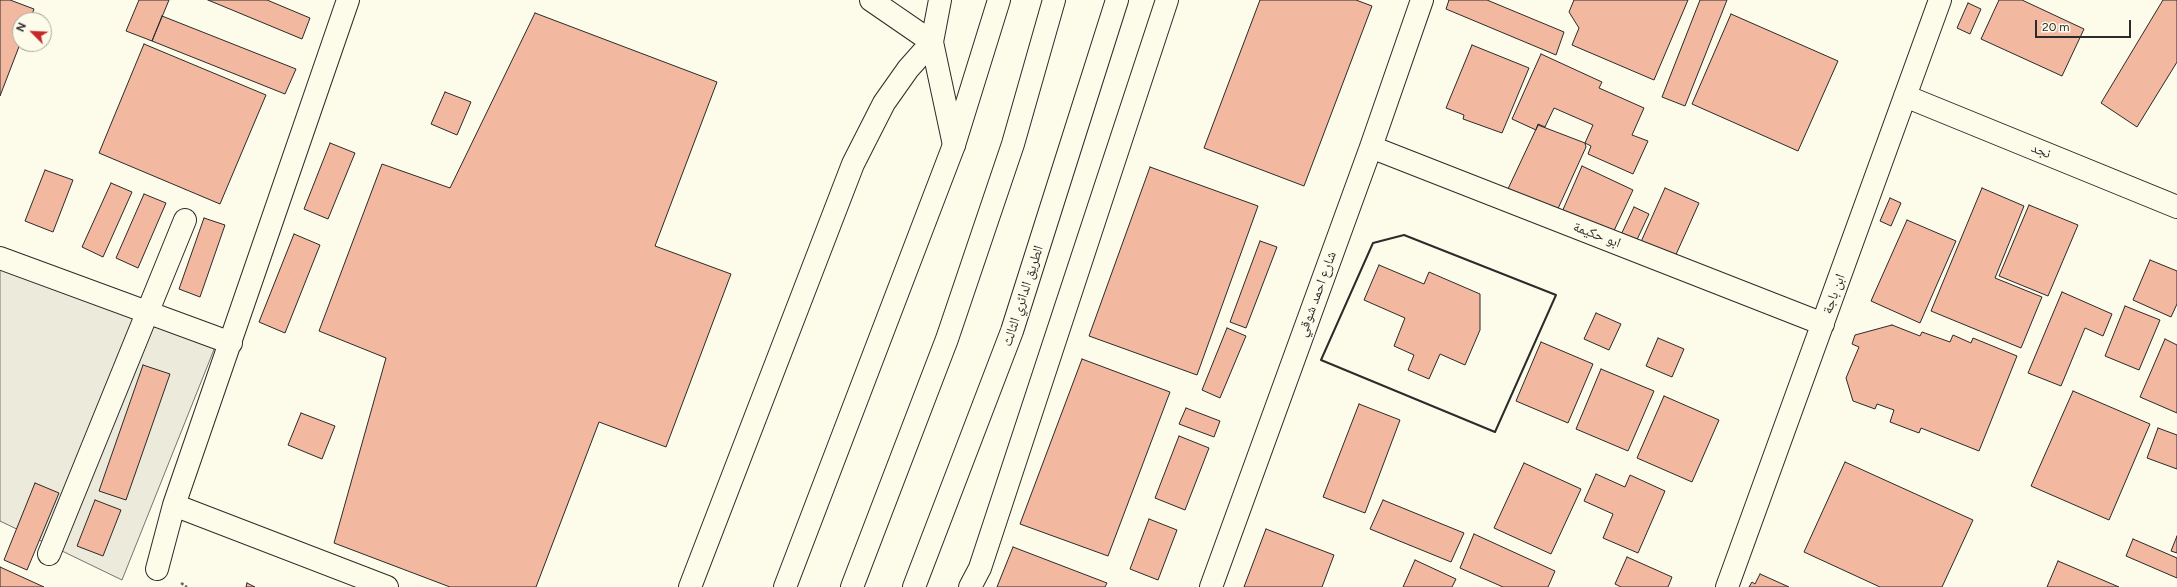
<!DOCTYPE html>
<meta charset="utf-8">
<style>
body{margin:0}
#map{position:relative;width:2177px;height:587px;overflow:hidden;background:#fdfbea;font-family:Figtree,sans-serif}
canvas{display:block}
.north{position:absolute;left:12px;top:12px;width:40px;height:40px;box-sizing:border-box;background:#fdfbea;border:1px solid #a9a89e;border-radius:50%;rotate:294deg;font-size:11px;font-weight:700;line-height:16px;text-align:center;color:#2b2b2b}
.north::after{content:'';display:block;margin:auto;width:14px;height:18px;background:#c62828;clip-path:polygon(50% 0,100% 100%,50% 72%,0 100%)}
.scale{position:absolute;left:2035px;top:20px;width:96px;height:18px;box-sizing:border-box;border:2px solid #2b2b2b;border-top:0;padding-left:5px;font-size:12px;line-height:14px;white-space:nowrap;color:#2b2b2b;-webkit-text-stroke:3px #fdfbea;paint-order:stroke}
</style>
<div id="map">
<canvas width="2177" height="587"></canvas>
<div class="north">N</div>
<div class="scale">20 m</div>
</div>
<script>
const ctx = document.querySelector('canvas').getContext('2d');
ctx.lineJoin = 'round';
function fill(path, color) { ctx.fillStyle = color; ctx.fill(path, 'evenodd'); }
const shape = rows => new Path2D(rows.map(r => 'M' + r).join(''));
function trace(path, color, width, dash) { ctx.strokeStyle = color; ctx.lineWidth = width; ctx.lineCap = dash ? 'butt' : 'round'; ctx.setLineDash(dash || []); ctx.stroke(path); }
function drawText(font, color, halo, rows, align = 'center') {
  ctx.font = font + ' Figtree,"Noto Naskh Arabic",sans-serif'; ctx.lineWidth = 3; ctx.setLineDash([]); ctx.textBaseline = 'middle'; ctx.strokeStyle = halo; ctx.fillStyle = color; for (const [text, x, y, turn = 0] of rows) {
    ctx.save(); ctx.translate(x, y); ctx.rotate((+turn || 0) * Math.PI / 180); ctx.textAlign = isNaN(turn) ? turn : align; if (halo) ctx.strokeText(text, 0, 0); ctx.fillText(text, 0, 0); ctx.restore();
  }
}
const parking = shape([
 [0,253,221,332,122,580,0,521,0,253]
]);
const building = shape([
 [0,0,10,0,34,9,30,20,20,20,20,44,0,96,0,0],
 [139,0,169,0,152,41,126,31,139,0],
 [208,0,267,0,310,18,302,39,208,0],
 [1260,0,1356,0,1372,6,1304,186,1204,148,1260,0],
 [1449,0,1487,0,1564,32,1556,55,1446,9,1449,0],
 [1574,0,1688,0,1654,80,1572,45,1579,28,1569,12,1574,0],
 [1700,0,1727,0,1685,106,1662,97,1700,0],
 [1999,0,2022,0,2084,29,2062,76,1981,39,1999,0],
 [2163,0,2177,0,2177,62,2137,127,2101,103,2163,0],
 [1968,3,1981,9,1970,34,1957,28,1968,3],
 [535,13,717,82,655,246,731,274,666,447,599,422,536,587,450,587,334,543,386,358,319,331,382,164,450,188,535,13],
 [1731,14,1838,61,1798,151,1692,104,1731,14],
 [162,16,296,69,285,94,152,41,162,16],
 [144,44,266,95,220,204,99,153,144,44],
 [1472,45,1529,68,1502,133,1463,119,1464,115,1446,108,1472,45],
 [1541,54,1602,82,1599,88,1644,108,1632,135,1648,141,1633,174,1588,154,1591,146,1585,143,1593,125,1554,108,1545,127,1538,124,1536,130,1512,119,1541,54],
 [445,92,471,102,457,135,431,124,445,92],
 [1538,125,1585,143,1586,147,1556,213,1507,191,1538,125],
 [330,143,355,153,328,219,304,209,330,143],
 [1582,166,1633,190,1612,235,1562,212,1582,166],
 [1150,167,1258,206,1197,375,1089,336,1150,167],
 [45,170,73,180,53,232,25,221,45,170],
 [111,183,132,192,103,257,82,247,111,183],
 [1665,188,1699,203,1674,259,1640,244,1665,188],
 [1982,188,2024,206,1995,278,2042,297,2021,348,1931,311,1982,188],
 [144,194,166,203,138,268,116,258,144,194],
 [1890,198,1901,203,1891,226,1880,221,1890,198],
 [2029,205,2078,225,2048,296,1999,276,2029,205],
 [1634,207,1649,214,1634,246,1619,239,1634,207],
 [204,218,225,225,200,297,179,289,204,218],
 [1907,220,1956,241,1920,323,1871,301,1907,220],
 [294,234,320,245,285,333,259,322,294,234],
 [1260,241,1277,247,1246,328,1230,322,1260,241],
 [2150,260,2177,271,2177,304,2171,317,2133,300,2150,260],
 [1379,265,1424,284,1429,272,1480,294,1480,330,1465,365,1440,354,1429,379,1408,370,1414,355,1394,346,1405,318,1364,300,1379,265],
 [2062,292,2112,314,2103,336,2085,328,2061,386,2028,373,2062,292],
 [2125,306,2160,320,2139,370,2105,356,2125,306],
 [1596,313,1621,324,1609,350,1584,339,1596,313],
 [1892,325,1920,336,1922,332,1950,342,1953,335,1971,343,1973,338,2017,356,1979,451,1921,428,1919,433,1890,422,1894,410,1877,404,1875,409,1853,401,1846,378,1859,347,1852,344,1855,335,1892,325],
 [1227,328,1246,336,1220,398,1202,390,1227,328],
 [1658,338,1684,349,1672,377,1646,366,1658,338],
 [2165,339,2177,345,2177,413,2140,397,2165,339],
 [1541,342,1593,364,1568,423,1516,401,1541,342],
 [1082,359,1170,392,1108,556,1020,524,1082,359],
 [143,365,170,374,126,500,99,491,143,365],
 [1601,369,1654,391,1628,451,1576,429,1601,369],
 [2073,391,2150,424,2109,520,2031,486,2073,391],
 [1664,396,1719,420,1692,482,1637,458,1664,396],
 [1359,404,1400,420,1365,513,1323,497,1359,404],
 [1186,408,1220,421,1214,437,1179,424,1186,408],
 [301,413,335,426,322,459,288,445,301,413],
 [2158,428,2177,435,2177,469,2147,458,2158,428],
 [1179,436,1209,448,1185,510,1155,498,1179,436],
 [1845,462,1973,520,1942,587,1880,587,1804,552,1845,462],
 [1524,463,1581,489,1551,554,1494,528,1524,463],
 [1596,474,1625,487,1630,475,1665,491,1638,553,1603,538,1613,514,1584,501,1596,474],
 [35,483,59,493,27,570,4,560,35,483],
 [95,500,121,510,103,556,77,546,95,500],
 [1383,500,1464,533,1451,562,1370,529,1383,500],
 [1149,519,1177,530,1158,580,1130,569,1149,519],
 [1266,529,1334,555,1322,587,1244,587,1266,529],
 [1474,534,1555,571,1548,587,1503,587,1460,568,1474,534],
 [2177,536,2177,553,2171,551,2177,536],
 [2133,539,2177,558,2177,578,2126,556,2133,539],
 [1013,547,1107,583,1105,587,997,587,1013,547],
 [1627,557,1672,577,1668,587,1621,587,1615,584,1627,557],
 [1415,560,1456,579,1452,587,1403,587,1415,560],
 [2058,561,2119,587,2047,587,2058,561],
 [0,567,44,587,0,587,0,567],
 [1760,574,1789,587,1749,587,1752,582,1755,584,1760,574],
 [247,583,255,587,246,587,247,583]
]);
const path = shape([
 [181,583,187,587]
]);
const minor = shape([
 [871,0,932,42],
 [940,0,932,42,954,145],
 [1905,96,2177,207],
 [1371,147,1823,324],
 [0,258,231,343],
 [174,505,387,587],
 [49,554,185,220],
 [157,569,174,505,348,0],
 [690,587,853,164,884,103,908,69,932,42],
 [970,587,980,568,1167,0],
 [1211,587,1371,147,1422,0],
 [1727,587,1940,0]
]);
const highway = shape([
 [785,587,954,145,999,0],
 [852,587,947,339,1013,144,1054,0],
 [914,587,1012,331,1117,0]
]);
const wall = shape([
 [1404,235,1556,295,1495,432,1321,360,1373,243,1404,235]
]);
const streetNames = [
 ["نجد",2041,151,22],
 ["ابو حكيمة",1597,235,21],
 ["شارع احمد شوقي",1317,294,-70],
 ["ابن باجة",1834,294,-70],
 ["الطريق الدائري الثالث",1023,296,-72]
];
fill(parking, '#eceadb');
trace(parking, '#74746e', 1);
fill(building, '#f2b8a0');
trace(building, '#2b2b2b', 1);
trace(minor, '#2b2b2b', 24);
trace(highway, '#2b2b2b', 24);
trace(path, '#6a6964', 2.5, [3, 2]);
trace(minor, '#fdfbea', 22);
trace(highway, '#fdfbea', 22);
trace(wall, '#2b2b2b', 2);
drawText('14px', '#2b2b2b', '#fdfbea', streetNames);
</script>
